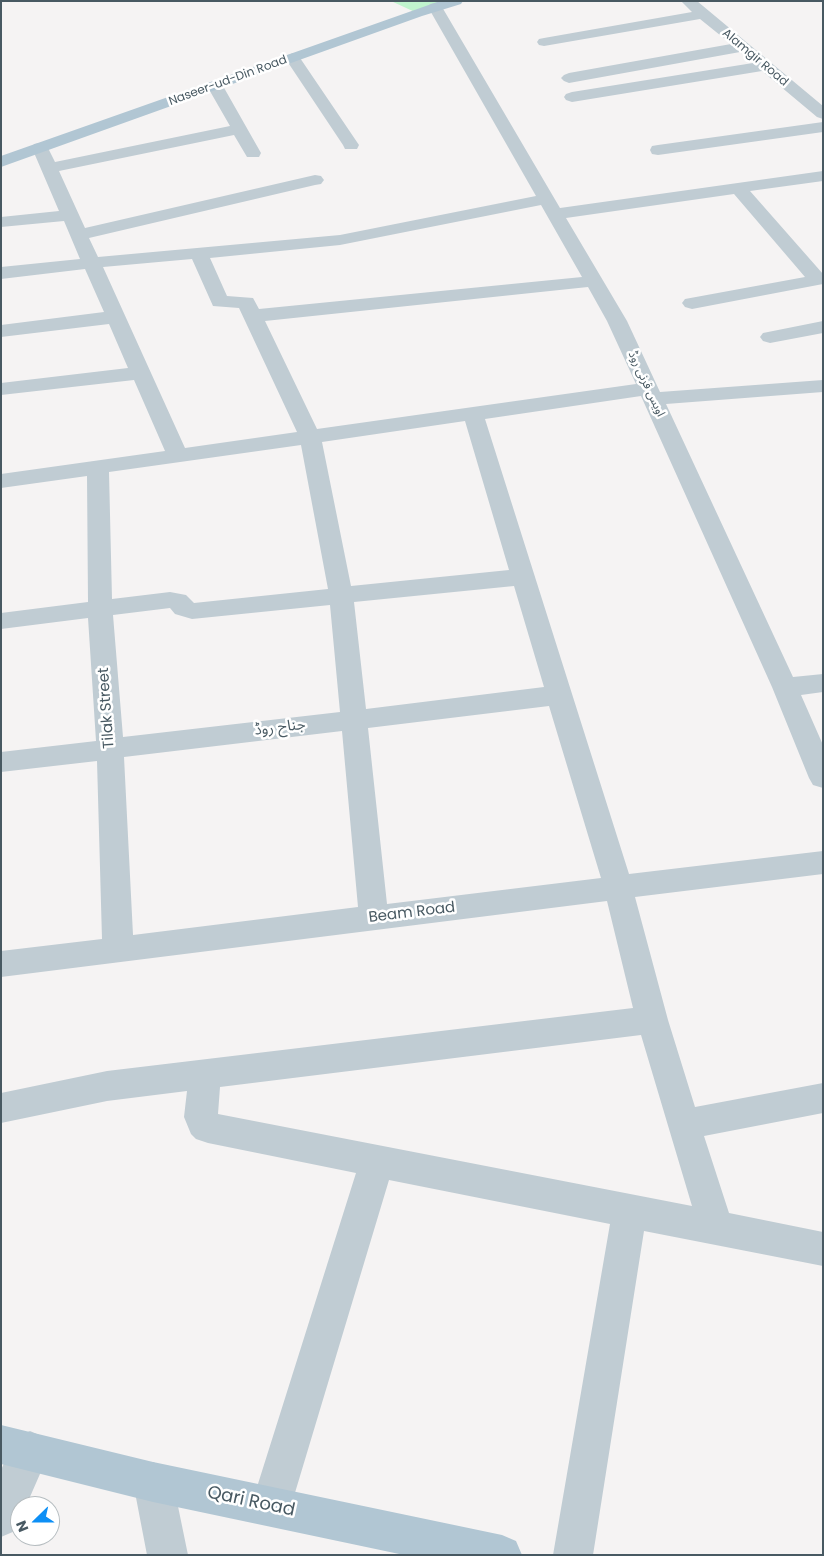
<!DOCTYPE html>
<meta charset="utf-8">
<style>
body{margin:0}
#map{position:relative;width:824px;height:1556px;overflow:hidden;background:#f5f3f3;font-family:Poppins,sans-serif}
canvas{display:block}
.frame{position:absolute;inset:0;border:2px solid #485962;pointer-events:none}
.north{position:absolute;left:10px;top:1496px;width:50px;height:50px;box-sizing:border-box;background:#fff;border:1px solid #b6bdc0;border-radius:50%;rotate:248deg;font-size:14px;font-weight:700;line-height:20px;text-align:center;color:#485962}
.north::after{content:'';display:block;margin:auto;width:18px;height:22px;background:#0d8ff5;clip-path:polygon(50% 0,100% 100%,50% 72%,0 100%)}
</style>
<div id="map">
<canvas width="824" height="1556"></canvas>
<div class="frame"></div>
<div class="north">N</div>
</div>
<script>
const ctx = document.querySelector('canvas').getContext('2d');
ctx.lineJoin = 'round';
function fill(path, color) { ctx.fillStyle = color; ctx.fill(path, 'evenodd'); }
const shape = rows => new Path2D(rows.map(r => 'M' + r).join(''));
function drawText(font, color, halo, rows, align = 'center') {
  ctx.font = font + ' Poppins,"Noto Sans Arabic",sans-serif'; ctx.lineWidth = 5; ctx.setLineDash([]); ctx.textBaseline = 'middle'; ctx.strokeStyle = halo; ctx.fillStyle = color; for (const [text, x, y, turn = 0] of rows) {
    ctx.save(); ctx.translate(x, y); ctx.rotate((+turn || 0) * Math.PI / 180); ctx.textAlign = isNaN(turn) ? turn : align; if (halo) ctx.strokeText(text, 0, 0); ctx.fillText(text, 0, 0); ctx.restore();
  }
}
const green = shape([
 [391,1,456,1,417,13]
]);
const minor = shape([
 [681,1,697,1,823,106,823,119,817,117,762,71,572,102,566,100,564,97,566,94,572,92,753,63,740,52,569,83,564,81,561,78,564,75,569,73,731,44,700,19,544,46,539,45,537,42,539,39,544,38,692,12,681,1],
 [435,3,440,4,442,7,560,208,823,171,823,181,750,191,823,274,823,284,692,309,685,307,682,303,685,299,805,277,734,194,566,218,627,321,660,392,823,380,823,392,666,404,793,677,823,674,823,692,801,695,823,745,823,788,813,785,809,778,772,687,641,396,485,419,629,874,823,851,823,874,635,897,668,1020,695,1107,823,1083,823,1113,704,1136,729,1213,823,1232,823,1266,644,1231,593,1555,553,1555,610,1224,389,1180,291,1506,285,1520,271,1526,257,1520,251,1506,356,1173,208,1143,196,1139,191,1134,184,1117,187,1091,107,1101,1,1123,1,1093,107,1071,633,1008,607,901,1,977,1,951,102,939,97,761,1,772,1,752,96,741,88,618,1,629,1,613,88,602,87,476,1,488,1,474,165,451,134,380,1,395,1,383,128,368,109,324,1,337,1,325,104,312,85,269,1,279,1,267,80,259,64,221,1,227,1,217,59,211,32,148,34,144,40,143,46,144,55,162,230,126,207,86,209,83,215,81,221,83,223,86,261,153,259,157,247,157,234,135,59,171,85,228,315,175,321,176,324,180,321,184,315,185,89,238,98,257,340,235,536,196,428,7,430,4,435,3],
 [541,205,582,277,259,309,253,298,227,296,210,258,340,245,541,205],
 [192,259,213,306,239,308,297,432,185,448,103,267,192,259],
 [588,287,607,321,636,384,317,429,265,321,588,287],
 [465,421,509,570,351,586,322,442,465,421],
 [301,445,328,589,194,603,186,595,170,592,112,599,109,472,301,445],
 [514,586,544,687,366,709,354,602,514,586],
 [330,605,340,712,123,737,113,615,170,608,175,614,192,619,330,605],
 [549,706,601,878,387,904,368,728,549,706],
 [342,731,358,907,133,935,124,757,342,731],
 [641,1035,692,1206,218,1114,220,1087,641,1035],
 [293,53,298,55,359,145,357,149,345,149,343,145,285,58,288,55,293,53],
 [823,122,823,132,658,155,652,154,650,150,652,146,658,145,823,122],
 [823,321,823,333,770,343,763,341,760,337,763,333,823,321],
 [30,1431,44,1437,50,1451,26,1506,20,1506,20,1520,15,1531,1,1537,1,1470,16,1437,30,1431],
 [153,1462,167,1468,173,1482,188,1555,147,1555,133,1482,139,1468,153,1462]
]);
const major = shape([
 [440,1,463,1,461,4,422,16,1,167,1,156,440,1],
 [1,1425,153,1462,502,1535,516,1541,522,1555,404,1555,153,1502,1,1464,1,1425]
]);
const farStreetnames = [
 ["Alamgir Road",755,58,40],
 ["Naseer-ud-Din Road",228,81,-20],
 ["اویس قرنی روڈ",646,384,65]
];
const streetNames = [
 ["Tilak Street",107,708,-94],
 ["جناح روڈ",280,728,-7],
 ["Beam Road",412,913,-7]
];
const nearStreetnames = [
 ["Qari Road",251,1502,12]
];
fill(green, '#c0f4ce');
fill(minor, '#c0ccd3');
fill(major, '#b1c6d3');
drawText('12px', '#485962', '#fff', farStreetnames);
drawText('15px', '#485962', '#fff', streetNames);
drawText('18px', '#485962', '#fff', nearStreetnames);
</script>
